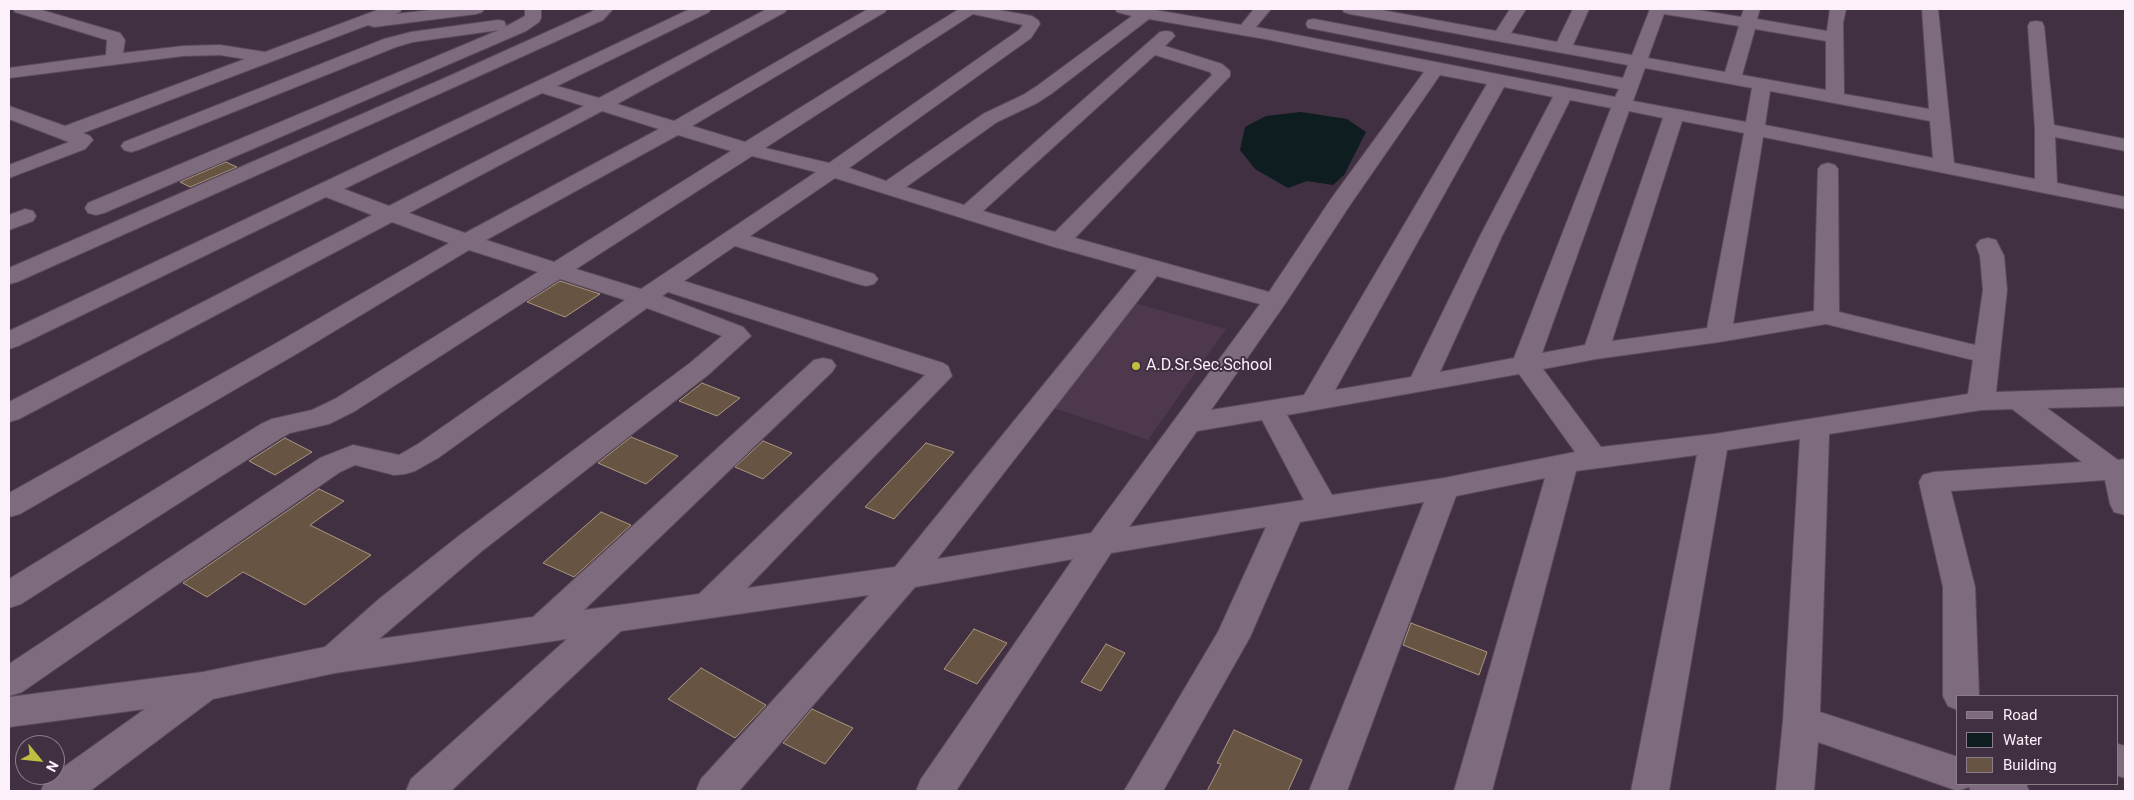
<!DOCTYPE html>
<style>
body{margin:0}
#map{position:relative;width:2134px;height:800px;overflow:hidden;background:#413041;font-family:Roboto,sans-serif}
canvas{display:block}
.frame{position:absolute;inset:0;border:10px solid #fcf0fb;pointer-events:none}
.legend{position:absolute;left:1956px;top:695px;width:162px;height:90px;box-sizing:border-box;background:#413041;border:1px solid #8c7d8b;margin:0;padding:6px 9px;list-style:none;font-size:15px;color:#fcf0fb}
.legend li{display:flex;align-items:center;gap:10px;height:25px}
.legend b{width:25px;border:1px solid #8c7d8b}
.north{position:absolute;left:15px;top:735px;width:50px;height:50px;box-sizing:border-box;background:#413041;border:1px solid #8c7d8b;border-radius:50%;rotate:118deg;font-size:14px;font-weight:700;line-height:20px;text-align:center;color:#fcf0fb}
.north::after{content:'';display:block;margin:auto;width:18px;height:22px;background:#c0be41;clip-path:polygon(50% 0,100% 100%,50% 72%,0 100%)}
</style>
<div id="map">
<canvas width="2134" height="800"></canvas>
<div class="frame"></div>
<ul class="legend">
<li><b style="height:6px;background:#7f6b7e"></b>Road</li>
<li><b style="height:14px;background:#0e1d1f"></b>Water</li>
<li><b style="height:14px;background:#675442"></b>Building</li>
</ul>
<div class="north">N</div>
</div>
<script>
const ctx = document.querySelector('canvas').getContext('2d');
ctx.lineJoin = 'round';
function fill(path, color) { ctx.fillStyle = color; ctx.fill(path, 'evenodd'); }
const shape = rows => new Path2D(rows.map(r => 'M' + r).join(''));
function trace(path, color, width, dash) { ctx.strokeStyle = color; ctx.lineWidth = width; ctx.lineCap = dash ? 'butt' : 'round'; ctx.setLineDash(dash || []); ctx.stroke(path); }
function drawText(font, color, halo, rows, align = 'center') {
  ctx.font = font + ' Roboto,sans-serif'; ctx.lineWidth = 4; ctx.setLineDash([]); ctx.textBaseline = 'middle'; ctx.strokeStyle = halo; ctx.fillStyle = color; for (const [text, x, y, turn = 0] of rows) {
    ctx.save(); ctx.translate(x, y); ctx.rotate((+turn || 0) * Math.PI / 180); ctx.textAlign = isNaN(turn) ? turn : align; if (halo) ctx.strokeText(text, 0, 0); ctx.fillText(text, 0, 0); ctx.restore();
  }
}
const built = shape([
 [1128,301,1226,329,1148,440,1042,404]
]);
const water = shape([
 [1301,112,1347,119,1366,132,1344,175,1333,185,1307,181,1288,188,1255,169,1240,150,1245,127,1266,116]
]);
const building = shape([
 [226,162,237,167,190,187,180,182,226,162],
 [560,281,600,294,565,317,527,302,560,281],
 [702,383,740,398,717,416,679,401,702,383],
 [631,437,678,456,646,484,598,463,631,437],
 [285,438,312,452,275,475,249,461,285,438],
 [763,441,792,453,763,479,735,467,763,441],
 [926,443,954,452,894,519,865,507,926,443],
 [319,489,344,501,310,525,371,555,305,605,243,572,207,597,183,583,319,489],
 [601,512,631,525,574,577,543,563,601,512],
 [1411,623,1487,652,1479,675,1403,645,1411,623],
 [974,629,1007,643,977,684,944,669,974,629],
 [1106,644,1125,653,1101,691,1081,682,1106,644],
 [701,668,766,705,735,738,668,699,701,668],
 [812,709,853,728,825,764,783,743,812,709],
 [1234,730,1302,760,1288,791,1207,791,1221,764,1217,763,1234,730]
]);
const minor = shape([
 [13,9,38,9,120,33,125,40,123,53,183,46,220,45,265,52,380,9,402,9,400,12,395,14,439,9,484,9,482,12,476,14,374,27,368,25,83,133,90,136,93,140,85,149,9,178,9,165,69,142,9,119,9,106,65,126,245,59,220,55,183,56,9,78,9,68,106,55,107,40,15,12,13,9],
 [525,9,541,9,541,18,539,22,526,31,104,213,96,215,88,213,85,208,88,203,499,30,413,42,396,47,138,150,131,152,124,150,121,146,124,142,384,39,411,32,498,20,504,21,506,25,505,27,525,16,525,9],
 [596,9,613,9,603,20,459,85,17,282,9,284,9,268,447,77,591,12,596,9],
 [690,9,711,9,709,12,557,86,599,98,767,9,787,9,785,12,617,104,674,121,868,9,887,9,885,12,692,126,745,142,959,9,994,9,1032,16,1038,20,1040,24,1031,38,849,168,886,181,983,114,1023,95,1037,86,1132,16,1117,12,1115,9,1150,9,1241,25,1254,9,1271,9,1256,27,1615,97,1619,89,1314,29,1308,28,1306,24,1308,20,1314,19,1623,78,1628,65,1350,14,1344,12,1342,9,1376,9,1496,31,1510,9,1526,9,1511,33,1557,42,1573,9,1589,9,1573,45,1632,55,1650,9,1692,9,1741,17,1744,9,1760,9,1757,19,1827,31,1830,9,1846,9,1843,23,1844,94,1929,109,1922,9,1938,9,1954,163,2035,179,2035,129,2028,26,2030,22,2036,21,2042,22,2044,26,2054,125,2125,139,2125,151,2055,137,2057,183,2125,197,2125,209,1763,137,1733,324,1814,311,1818,169,1821,165,1828,163,1835,165,1838,169,1839,312,1975,345,1983,290,1980,256,1976,245,1980,240,1988,238,1996,240,2004,256,2007,290,1996,392,2125,388,2125,406,2047,408,2118,460,2125,459,2125,515,2114,512,2110,504,2105,480,1951,491,1975,587,1979,696,1958,696,1958,710,1948,706,1943,696,1943,587,1919,482,1923,475,1934,472,2082,462,2012,409,1981,410,1829,434,1820,712,1958,757,1958,784,2026,784,2029,791,1971,791,1969,787,1958,791,1818,742,1814,791,1776,791,1783,721,1800,439,1727,450,1669,791,1631,791,1697,455,1576,471,1492,791,1454,791,1545,478,1456,496,1347,791,1309,791,1424,502,1300,522,1250,637,1163,791,1124,791,1218,632,1266,527,1111,553,956,791,916,791,921,779,1073,559,915,587,739,791,696,791,701,779,869,595,621,631,451,791,406,791,411,779,567,639,335,673,213,699,90,791,41,791,46,779,55,775,55,773,145,709,9,727,9,697,203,672,325,647,379,599,460,535,690,363,722,336,647,308,438,458,415,471,405,474,394,475,355,465,340,472,22,692,9,696,9,664,320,458,353,445,399,455,418,444,625,300,560,279,355,411,329,424,290,433,281,438,21,604,9,608,9,579,261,424,272,419,312,410,335,399,538,272,469,250,298,353,20,514,9,517,9,493,280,341,449,243,392,222,19,419,9,422,9,402,372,215,326,197,18,346,9,349,9,331,690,9],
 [973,14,1023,25,1019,30,829,163,765,148,973,14],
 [1664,14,1739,26,1725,72,1648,58,1664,14],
 [1149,19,1265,39,1424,72,1331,199,1269,292,1075,238,1230,76,1230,71,1222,64,1165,46,1175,36,1172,32,1166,31,1160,32,964,205,906,187,997,122,1037,103,1051,94,1149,19],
 [1755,29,1826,41,1826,90,1742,75,1755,29],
 [1155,55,1210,72,1212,75,1055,232,983,211,1155,55],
 [1645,68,1752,88,1746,122,1633,101,1645,68],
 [1440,75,1487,84,1304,395,1211,410,1287,301,1350,205,1440,75],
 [1504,87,1553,97,1480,236,1411,377,1335,390,1504,87],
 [1770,91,1930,121,1933,158,1765,125,1770,91],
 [542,93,584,106,389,206,344,189,542,93],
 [1570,100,1611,108,1514,358,1440,372,1502,236,1570,100],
 [602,111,659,129,465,233,409,213,602,111],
 [1629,111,1663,118,1585,345,1542,353,1629,111],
 [1682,121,1744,133,1707,328,1612,341,1682,121],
 [678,135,731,151,554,262,486,240,678,135],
 [752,156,816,172,641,289,576,269,752,156],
 [835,178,1051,246,1137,270,895,567,747,588,952,376,948,366,943,363,684,281,735,246,858,284,866,286,874,284,878,279,874,274,750,236,835,178],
 [1157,276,1260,304,1091,533,937,559,1157,276],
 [668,292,925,375,699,594,584,610,832,372,836,366,832,360,823,358,814,360,533,617,379,639,482,551,708,375,751,336,743,327,662,296,668,292],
 [1826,324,1973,360,1968,394,1714,434,1601,447,1543,369,1596,359,1719,342,1826,324],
 [1519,374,1575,452,1444,478,1332,495,1287,415,1519,374],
 [1262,420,1304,500,1129,527,1197,431,1262,420],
 [25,209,33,211,36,216,33,221,9,230,9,215,25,209],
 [2118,744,2125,746,2125,778,2118,776,2118,744]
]);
const markers = [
 [1136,366,5,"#c0be41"]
];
const poiNames = [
 ["A.D.Sr.Sec.School",1146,366]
];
fill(built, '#4e384e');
fill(water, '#0e1d1f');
fill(building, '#675442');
trace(building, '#ab9682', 1);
trace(minor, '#5b4c5a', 2);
fill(minor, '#7f6b7e');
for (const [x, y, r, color] of markers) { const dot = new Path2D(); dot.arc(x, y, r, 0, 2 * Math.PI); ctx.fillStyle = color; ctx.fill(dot); trace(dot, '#413041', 2); }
drawText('16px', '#fcf0fb', '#413041', poiNames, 'left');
</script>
